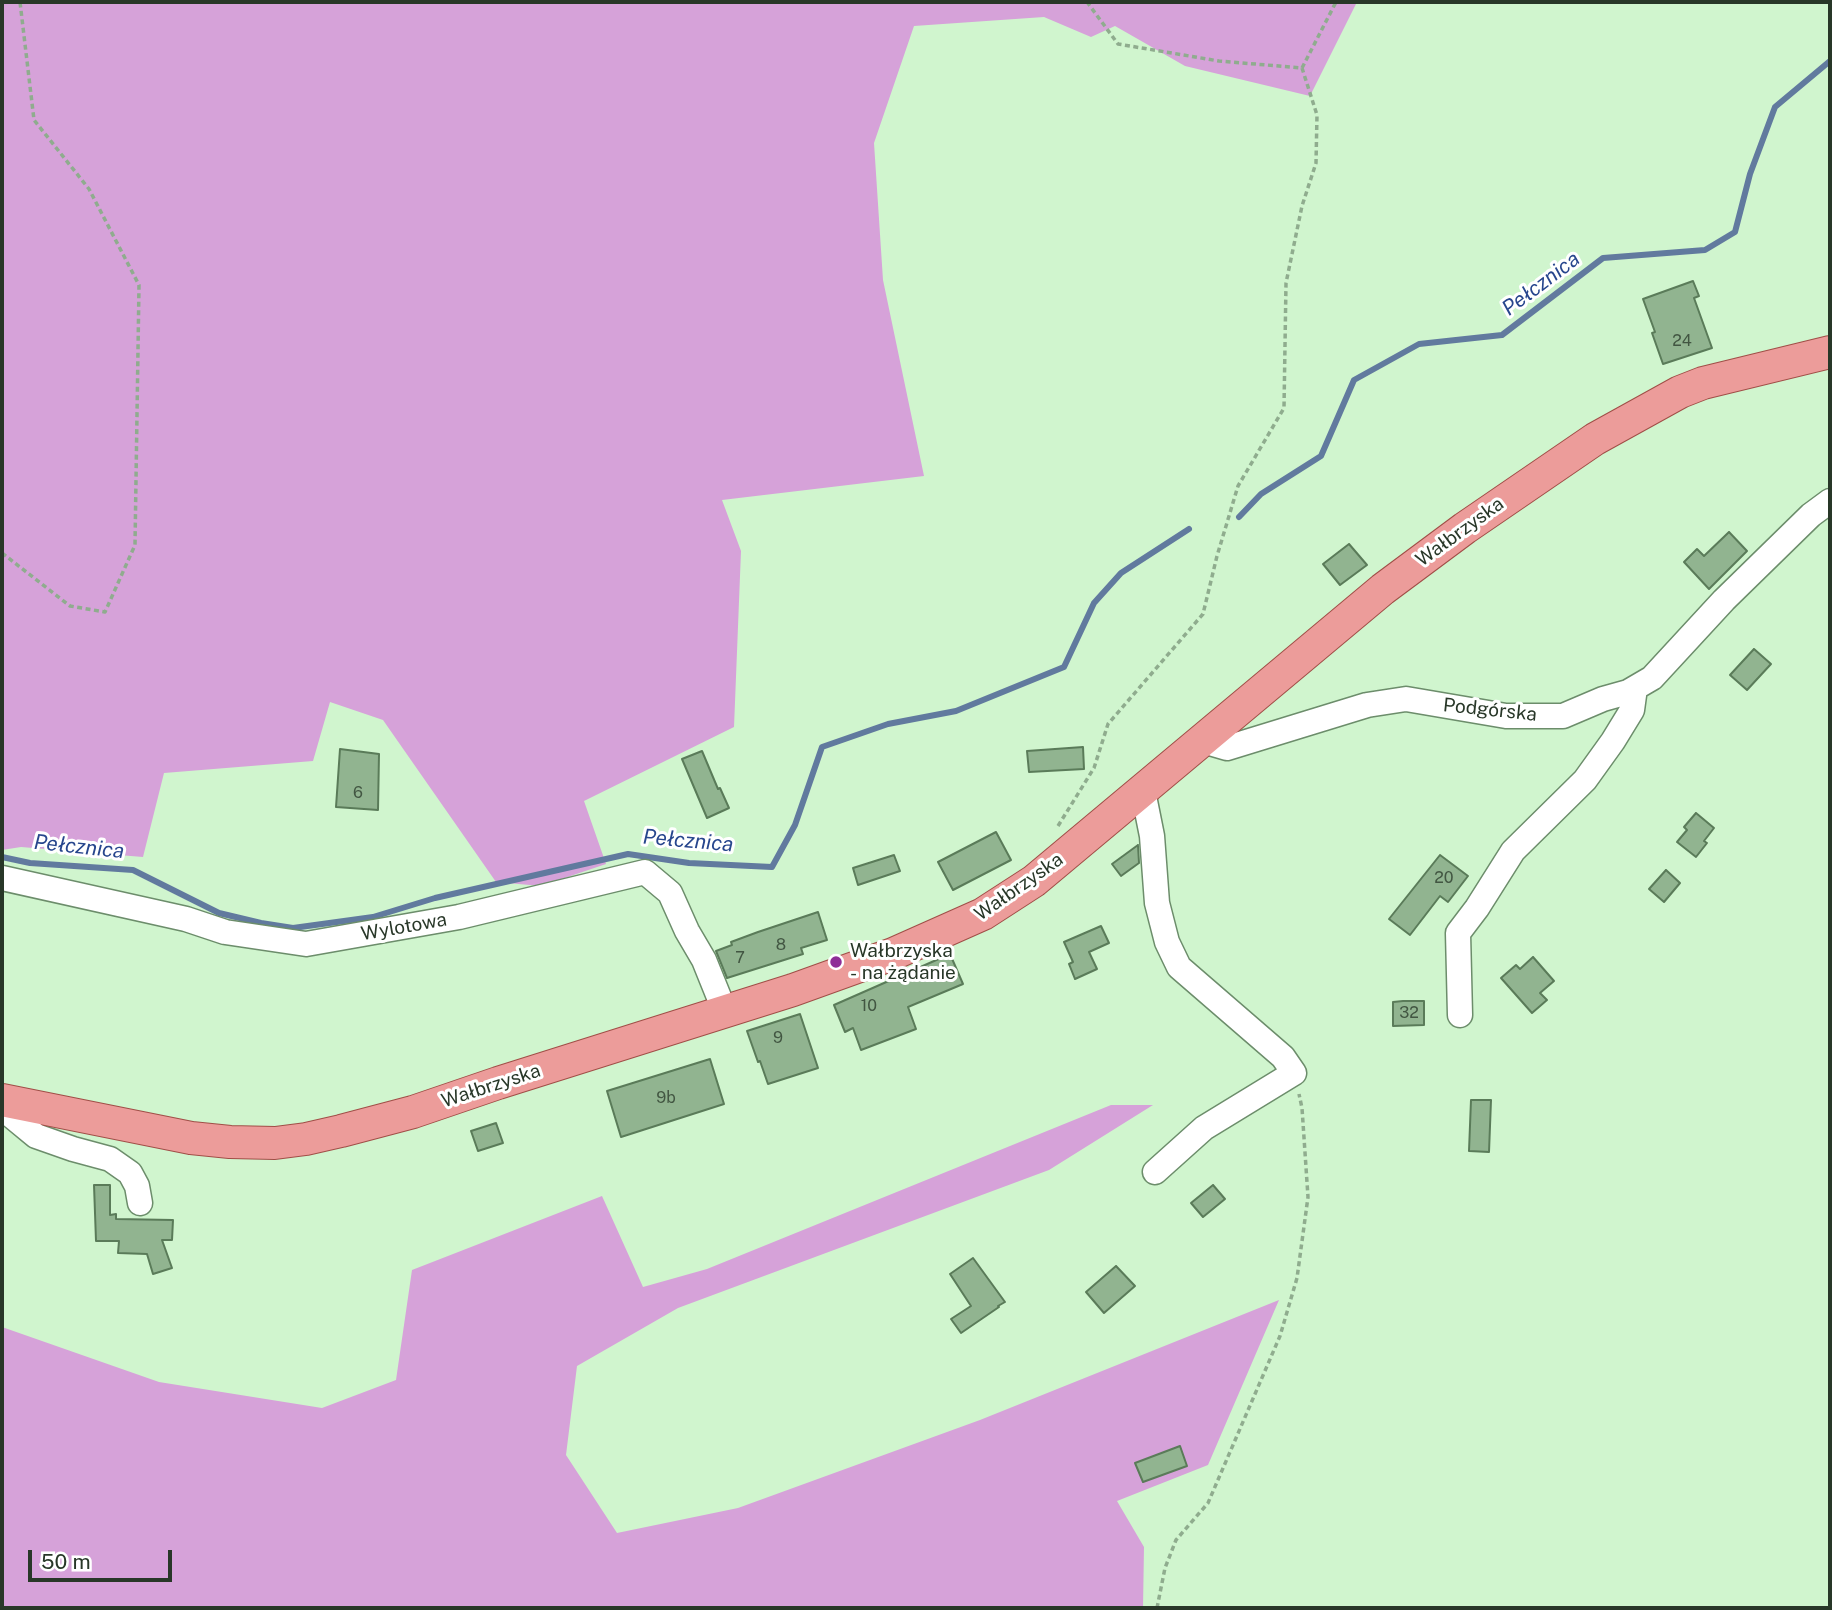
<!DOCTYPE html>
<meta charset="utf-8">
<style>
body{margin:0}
#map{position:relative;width:1832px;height:1610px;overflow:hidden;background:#d0f5ce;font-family:"Public Sans",sans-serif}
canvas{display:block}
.frame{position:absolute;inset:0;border:4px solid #283728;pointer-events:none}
.scale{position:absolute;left:28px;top:1550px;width:144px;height:32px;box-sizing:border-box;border:4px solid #283728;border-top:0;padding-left:9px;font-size:21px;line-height:24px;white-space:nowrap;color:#283728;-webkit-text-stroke:5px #fff;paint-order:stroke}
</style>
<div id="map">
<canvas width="1832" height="1610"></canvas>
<div class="frame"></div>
<div class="scale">50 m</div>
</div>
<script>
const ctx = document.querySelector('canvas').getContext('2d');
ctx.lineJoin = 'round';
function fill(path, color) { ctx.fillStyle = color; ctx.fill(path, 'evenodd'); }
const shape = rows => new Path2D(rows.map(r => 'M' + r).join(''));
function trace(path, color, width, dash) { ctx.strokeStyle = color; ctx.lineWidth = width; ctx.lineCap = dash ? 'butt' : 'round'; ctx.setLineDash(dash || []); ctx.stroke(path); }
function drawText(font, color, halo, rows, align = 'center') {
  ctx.font = font + ' "Public Sans",sans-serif'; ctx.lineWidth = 6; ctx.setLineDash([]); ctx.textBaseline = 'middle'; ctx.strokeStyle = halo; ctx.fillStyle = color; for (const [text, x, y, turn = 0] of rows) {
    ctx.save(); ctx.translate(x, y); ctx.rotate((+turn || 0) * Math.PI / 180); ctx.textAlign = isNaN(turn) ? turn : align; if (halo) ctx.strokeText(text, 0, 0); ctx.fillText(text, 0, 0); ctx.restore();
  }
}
const forest = shape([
 [2,2,1357,2,1310,96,1185,66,1115,26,1091,37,1044,17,914,26,874,143,883,280,924,476,722,500,741,551,734,727,584,801,606,864,541,886,496,882,383,720,330,702,313,761,164,773,143,857,21,847,2,850],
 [1111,1105,1153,1105,1049,1170,678,1308,577,1366,566,1455,617,1533,738,1508,980,1420,1279,1300,1208,1465,1117,1501,1144,1547,1143,1608,2,1608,2,1327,159,1382,322,1408,396,1380,412,1270,602,1196,643,1287,707,1269]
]);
const stream = shape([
 [1239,517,1261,494,1321,456,1354,380,1419,344,1502,335,1603,258,1705,250,1735,232,1750,174,1775,107,1830,61],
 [2,857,30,863,133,870,219,913,261,923,293,928,373,917,435,898,628,854,689,863,772,867,795,825,822,747,888,724,956,711,1064,667,1094,603,1121,573,1189,529]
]);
const building = shape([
 [1693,281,1699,296,1694,298,1712,348,1663,364,1652,333,1655,332,1643,299,1693,281],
 [1729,532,1747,551,1709,589,1684,562,1697,549,1704,556,1729,532],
 [1349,544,1367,565,1340,585,1323,564,1349,544],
 [1754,649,1771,664,1747,690,1730,675,1754,649],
 [1083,747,1084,769,1029,772,1027,751,1083,747],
 [340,749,379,754,378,810,336,807,340,749],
 [702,751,718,789,720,788,729,808,707,818,682,759,702,751],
 [1696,813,1714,828,1704,841,1707,843,1696,857,1677,842,1687,830,1684,827,1696,813],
 [996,832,1011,860,953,890,938,862,996,832],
 [1138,845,1139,863,1121,876,1112,864,1138,845],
 [894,855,900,871,858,885,853,868,894,855],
 [1440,855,1468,876,1448,902,1440,896,1410,935,1389,919,1440,855],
 [1666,870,1680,883,1664,902,1649,889,1666,870],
 [818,912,827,940,801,948,803,954,727,978,716,951,732,945,731,942,758,932,818,912],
 [1101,926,1109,943,1089,952,1097,969,1075,979,1069,964,1073,962,1064,942,1101,926],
 [950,954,963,984,908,1007,916,1029,861,1050,853,1028,845,1032,834,1005,950,954],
 [1533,957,1554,981,1540,993,1547,1000,1532,1013,1501,978,1516,965,1520,969,1533,957],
 [1403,1001,1424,1001,1424,1025,1393,1026,1393,1002,1403,1001],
 [800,1014,818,1068,768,1084,760,1061,758,1062,747,1031,800,1014],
 [710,1059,724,1104,621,1137,607,1091,710,1059],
 [1471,1100,1491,1100,1489,1152,1469,1151,1471,1100],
 [496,1123,503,1143,478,1151,471,1131,496,1123],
 [94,1185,110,1185,110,1215,116,1214,116,1219,173,1220,172,1240,162,1240,172,1268,153,1274,147,1254,118,1253,119,1241,96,1241,94,1185],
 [1213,1185,1225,1199,1203,1217,1191,1203,1213,1185],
 [973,1258,1005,1302,998,1306,999,1307,961,1333,951,1319,971,1306,950,1274,973,1258],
 [1116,1266,1135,1286,1104,1313,1086,1292,1116,1266],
 [1180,1446,1187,1466,1143,1482,1135,1463,1180,1446]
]);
const path = shape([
 [1302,68,1336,2],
 [2,553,70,606,105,612,135,545,139,285,89,189,34,120,20,2],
 [1058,826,1094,768,1108,724,1203,614,1217,556,1238,486,1284,408,1286,283,1302,206,1316,163,1317,115,1302,68,1219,61,1118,44,1087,2],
 [1157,1608,1165,1568,1176,1540,1208,1503,1280,1336,1297,1278,1308,1197,1302,1108,1299,1094]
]);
const minor = shape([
 [1203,741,1227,748,1367,705,1406,699,1506,716,1563,716,1603,699,1628,692,1652,678,1724,600,1811,515,1830,501],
 [1143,791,1152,836,1157,903,1167,942,1179,967,1283,1057,1294,1073,1204,1128,1155,1172],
 [2,878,186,919,225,932,306,944,459,917,645,872,670,893,687,931,704,960,725,1012],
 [1460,1015,1458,933,1477,908,1513,851,1585,780,1613,741,1632,710,1635,688],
 [2,1108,36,1136,73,1149,110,1159,130,1173,137,1186,140,1203]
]);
const major = shape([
 [2,1100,191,1138,230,1142,275,1143,306,1139,341,1131,413,1112,498,1083,793,990,893,954,983,914,1034,881,1383,589,1465,528,1595,439,1680,392,1703,383,1830,352]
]);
const markers = [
 [836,962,7,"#8e2e97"]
];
const numberNames = [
 ["24",1682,341],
 ["6",358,793],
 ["20",1444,878],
 ["8",781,945],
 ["7",740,958],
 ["10",869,1006],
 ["32",1409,1013],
 ["9",778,1038],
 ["9b",666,1098]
];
const streetNames = [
 ["Wałbrzyska",1460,532,-36],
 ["Podgórska",1490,710,6],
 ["Wałbrzyska",1019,887,-35],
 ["Wylotowa",404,927,-10],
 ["Wałbrzyska",491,1086,-18]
];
const poiNames = [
 ["Wałbrzyska",850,951],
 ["- na żądanie",850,973]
];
const waterNames = [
 ["Pełcznica",1541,284,-37],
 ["Pełcznica",688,841,5],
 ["Pełcznica",79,847,6]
];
fill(forest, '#d6a2d9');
trace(stream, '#617a9e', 6);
fill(building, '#91b490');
trace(building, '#5a7b59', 2);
trace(minor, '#6c8d6b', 27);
trace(major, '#a04e47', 34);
trace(path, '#8fac8e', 3.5, [5, 3.5]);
trace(minor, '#fff', 24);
trace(major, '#ec9c9a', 32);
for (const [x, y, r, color] of markers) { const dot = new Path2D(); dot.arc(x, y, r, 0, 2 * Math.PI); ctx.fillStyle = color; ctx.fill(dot); trace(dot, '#fff', 2.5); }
drawText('16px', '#425642', null, numberNames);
drawText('19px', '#283728', '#fff', streetNames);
drawText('19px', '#283728', '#fff', poiNames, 'left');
drawText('italic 21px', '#27468d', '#fff', waterNames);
</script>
